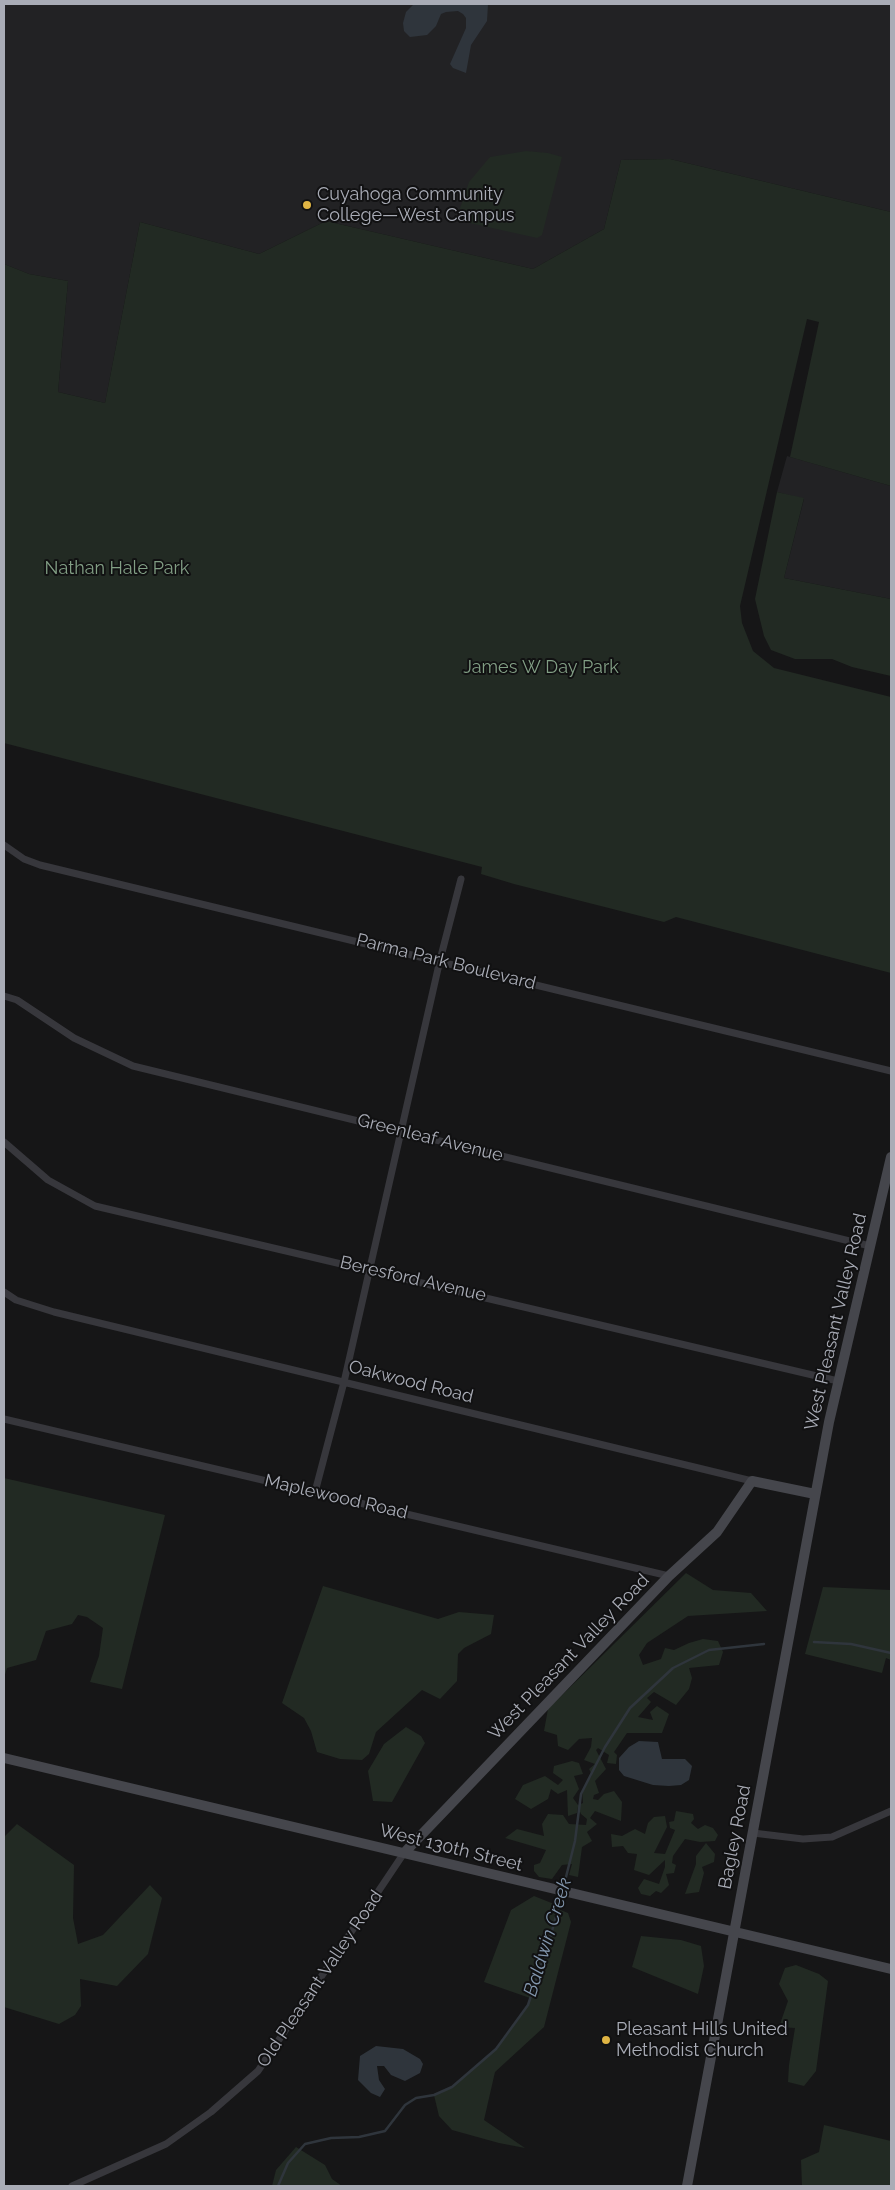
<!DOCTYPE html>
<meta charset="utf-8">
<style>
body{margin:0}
#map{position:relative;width:895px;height:2190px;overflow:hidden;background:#161617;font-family:Raleway,sans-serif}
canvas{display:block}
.frame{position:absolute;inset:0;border:5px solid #a9acb6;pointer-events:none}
</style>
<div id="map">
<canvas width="895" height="2190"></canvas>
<div class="frame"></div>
</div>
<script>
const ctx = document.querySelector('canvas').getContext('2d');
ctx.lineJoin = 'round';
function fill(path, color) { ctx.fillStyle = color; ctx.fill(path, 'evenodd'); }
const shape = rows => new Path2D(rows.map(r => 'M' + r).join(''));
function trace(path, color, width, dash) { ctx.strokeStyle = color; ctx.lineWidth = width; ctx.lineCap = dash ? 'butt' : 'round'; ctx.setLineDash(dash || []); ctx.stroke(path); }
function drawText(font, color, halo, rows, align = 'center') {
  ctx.font = font + ' Raleway,sans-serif'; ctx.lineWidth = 4; ctx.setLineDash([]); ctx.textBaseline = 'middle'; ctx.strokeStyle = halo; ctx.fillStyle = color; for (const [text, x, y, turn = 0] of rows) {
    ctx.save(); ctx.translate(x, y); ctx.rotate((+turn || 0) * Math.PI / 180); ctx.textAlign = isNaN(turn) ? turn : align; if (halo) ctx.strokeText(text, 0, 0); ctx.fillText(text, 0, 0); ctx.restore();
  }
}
const built = shape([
 [4,4,891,4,891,212,670,159,621,160,604,229,533,269,326,221,259,254,140,222,105,403,58,392,68,281,29,274,4,264],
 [787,456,891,486,891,599,784,578,804,499,777,492]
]);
const green = shape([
 [526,151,548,153,562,157,542,235,537,238,456,220,469,182,490,157],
 [670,159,891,212,891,486,790,457,819,322,807,319,740,606,742,623,753,651,774,668,891,697,891,973,676,917,664,922,514,884,481,874,482,867,4,743,4,264,29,274,68,281,58,392,105,403,140,222,259,254,326,221,533,269,604,229,621,160],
 [777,492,804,498,784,578,891,599,891,676,852,667,832,659,795,659,771,650,764,636,755,599],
 [4,1478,165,1515,122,1689,90,1682,99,1656,103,1628,87,1617,78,1615,72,1624,46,1631,36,1660,7,1668,4,1678],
 [686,1573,713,1590,751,1593,767,1611,688,1616,647,1643,639,1655,643,1665,661,1659,665,1648,674,1650,689,1643,703,1639,718,1641,723,1652,719,1665,689,1668,692,1678,689,1689,676,1705,654,1692,647,1698,651,1702,638,1717,653,1720,650,1712,657,1706,669,1714,662,1733,627,1733,614,1752,617,1755,616,1764,607,1763,609,1755,598,1748,596,1750,606,1769,595,1781,599,1793,594,1795,593,1799,598,1800,604,1794,614,1791,622,1802,621,1821,595,1811,590,1818,597,1824,587,1832,592,1841,582,1847,578,1877,569,1875,572,1864,562,1865,552,1879,539,1877,534,1871,534,1865,540,1863,546,1850,505,1838,517,1829,544,1836,542,1824,548,1814,563,1815,569,1824,586,1825,587,1819,581,1814,578,1807,577,1813,568,1816,567,1790,558,1794,551,1789,548,1799,531,1809,515,1799,523,1785,545,1776,558,1785,563,1780,553,1773,554,1766,572,1761,579,1763,583,1774,574,1776,579,1789,573,1798,578,1805,583,1803,582,1791,592,1775,589,1769,595,1764,584,1760,591,1747,592,1738,579,1739,568,1750,558,1746,557,1735,544,1731,548,1709],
 [323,1586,438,1619,459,1612,494,1615,491,1634,464,1648,458,1654,457,1681,440,1699,422,1690,376,1732,369,1754,362,1760,340,1759,317,1752,311,1731,304,1718,282,1703],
 [823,1587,891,1590,891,1660,886,1658,882,1673,805,1654],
 [406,1727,421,1736,425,1743,392,1802,373,1801,368,1771,384,1744],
 [676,1811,693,1814,694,1819,691,1823,698,1829,705,1825,713,1828,718,1835,715,1841,700,1842,685,1839,673,1856,672,1863,676,1865,674,1873,666,1874,669,1885,661,1893,656,1891,650,1896,641,1894,638,1888,644,1879,659,1884,665,1867,665,1860,649,1875,634,1870,637,1854,628,1853,623,1846,612,1847,611,1834,622,1836,635,1829,645,1834,648,1823,654,1817,665,1816,667,1827,654,1853,665,1854,675,1830,670,1828,669,1822,674,1821],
 [17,1824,74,1865,73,1918,78,1944,103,1935,150,1885,162,1898,148,1954,117,1986,80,1979,81,2006,75,2015,59,2024,4,2007,4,1837],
 [706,1843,715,1854,714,1862,702,1867,704,1873,699,1892,685,1894,696,1864,696,1856],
 [534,1896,559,1906,558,1909,568,1913,571,1922,544,2027,495,2072,484,2120,525,2148,499,2143,452,2130,439,2116,434,2095,452,2087,496,2049,528,2005,530,1998,484,1982,511,1910],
 [641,1936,681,1940,701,1946,704,1966,698,1994,632,1967],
 [796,1965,819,1974,828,1981,816,2071,804,2086,788,2082,789,2065,795,2028,779,2027,788,2001,779,1984,785,1968],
 [824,2125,891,2141,891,2186,802,2186,801,2160,819,2152],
 [296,2147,325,2165,332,2179,342,2186,272,2186,276,2170]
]);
const water = shape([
 [414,4,488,4,487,21,471,45,466,73,453,68,450,64,466,28,466,18,463,14,458,11,446,12,441,14,436,26,427,35,410,37,404,31,403,23,406,12],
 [639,1741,658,1742,662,1759,685,1759,692,1766,689,1780,681,1785,669,1786,653,1785,624,1776,619,1770,619,1758,629,1747],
 [376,2046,403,2049,420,2059,423,2064,420,2073,405,2081,391,2075,384,2066,377,2066,379,2080,385,2089,380,2097,371,2093,358,2080,360,2056]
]);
const stream = shape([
 [814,1642,851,1644,891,1653],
 [563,1889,575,1841,581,1794,605,1747,630,1708,673,1668,709,1650,764,1644],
 [278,2186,288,2163,305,2144,331,2138,359,2137,385,2131,405,2105,416,2098,434,2095,452,2087,496,2049,528,2005,550,1938,562,1895]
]);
const street = shape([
 [4,845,24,859,40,865,891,1071],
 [4,996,17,1000,74,1038,133,1066,870,1246],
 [4,1142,48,1180,95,1206,838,1381],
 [4,1292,16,1300,54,1312,752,1481],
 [4,1419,669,1576],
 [315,1492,344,1382,440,960,461,879],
 [753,1833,803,1839,832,1837,891,1811],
 [72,2186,166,2144,211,2112,258,2071,404,1853]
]);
const secondary = shape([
 [4,1758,891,1969],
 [404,1853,669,1576,717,1532,752,1481,815,1494],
 [687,2186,829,1422,891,1157]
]);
const markers = [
 [307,205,5,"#e0b544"],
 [606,2040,5,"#e0b544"]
];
const poiNames = [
 ["Cuyahoga Community",317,195],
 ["College—West Campus",317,216],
 ["Pleasant Hills United",616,2030],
 ["Methodist Church",616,2051]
];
const parkNames = [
 ["Nathan Hale Park",117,569],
 ["James W Day Park",541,668]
];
const streetNames = [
 ["Parma Park Boulevard",446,962,14],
 ["Greenleaf Avenue",430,1138,14],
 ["Beresford Avenue",413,1279,13],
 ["West Pleasant Valley Road",836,1322,-77],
 ["Oakwood Road",411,1382,14],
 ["Maplewood Road",336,1497,13],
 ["West Pleasant Valley Road",569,1657,-46],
 ["Bagley Road",735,1837,-79],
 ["West 130th Street",451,1848,14],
 ["Old Pleasant Valley Road",320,1979,-56]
];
const waterNames = [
 ["Baldwin Creek",548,1937,-73]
];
fill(built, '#222224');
fill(green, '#222a23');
fill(water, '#2f353c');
trace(stream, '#2f353c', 2.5);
trace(street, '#37373c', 7);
trace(secondary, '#45464c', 10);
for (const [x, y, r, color] of markers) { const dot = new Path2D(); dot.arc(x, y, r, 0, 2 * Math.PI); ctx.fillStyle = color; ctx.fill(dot); trace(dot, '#111112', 2); }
drawText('18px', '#a9acb6', '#111112', poiNames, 'left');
drawText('18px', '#829f85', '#111112', parkNames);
drawText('18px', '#a9acb6', '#111112', streetNames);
drawText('italic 19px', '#8397ae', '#111112', waterNames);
</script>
